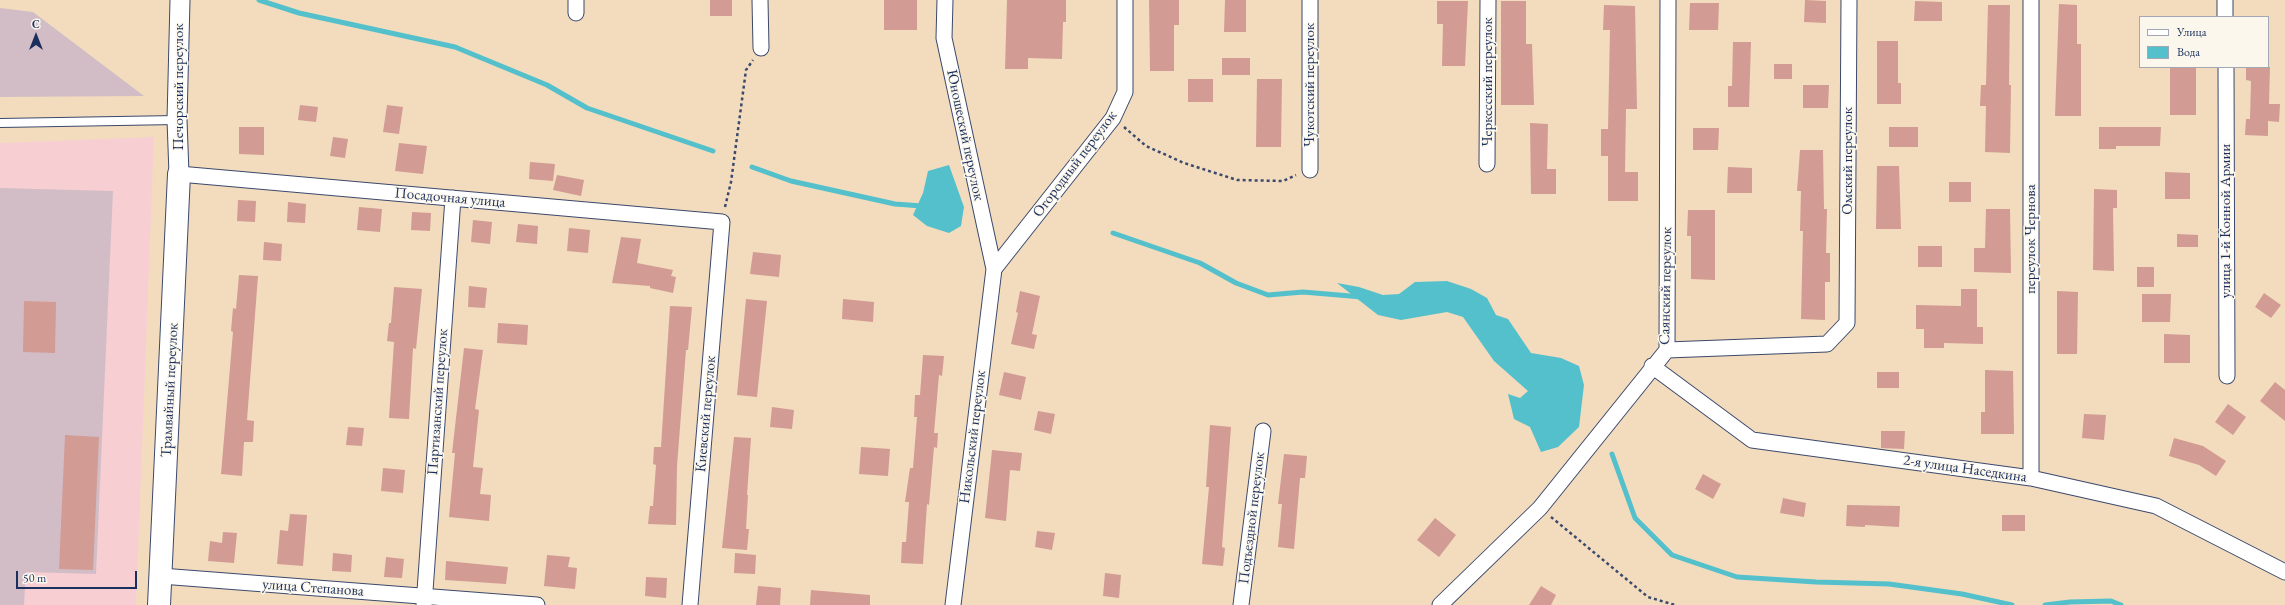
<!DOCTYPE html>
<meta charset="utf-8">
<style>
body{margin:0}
#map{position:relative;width:2285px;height:605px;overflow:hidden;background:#f2dcbd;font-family:"EB Garamond",serif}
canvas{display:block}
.legend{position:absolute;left:2139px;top:16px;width:130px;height:52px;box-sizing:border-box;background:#fbf7ec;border:1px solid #a1a7b3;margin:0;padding:5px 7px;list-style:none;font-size:12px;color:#1b2f5e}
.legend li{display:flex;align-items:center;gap:8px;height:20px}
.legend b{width:20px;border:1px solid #a1a7b3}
.north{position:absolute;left:16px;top:16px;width:40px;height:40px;-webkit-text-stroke:3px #fbf7ec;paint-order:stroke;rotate:0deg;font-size:11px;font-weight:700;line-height:16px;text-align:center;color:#1b2f5e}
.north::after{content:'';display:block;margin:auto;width:14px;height:18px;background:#1b2f5e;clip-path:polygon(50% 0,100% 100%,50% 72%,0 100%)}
.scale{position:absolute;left:16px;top:571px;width:121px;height:18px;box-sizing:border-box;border:2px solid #1b2f5e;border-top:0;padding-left:5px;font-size:12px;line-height:14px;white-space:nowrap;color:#1b2f5e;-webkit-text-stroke:3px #fbf7ec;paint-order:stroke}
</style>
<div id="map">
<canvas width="2285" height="605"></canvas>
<ul class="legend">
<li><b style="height:5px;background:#fff"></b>Улица</li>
<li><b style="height:11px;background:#53c0cb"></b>Вода</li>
</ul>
<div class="north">С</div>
<div class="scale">50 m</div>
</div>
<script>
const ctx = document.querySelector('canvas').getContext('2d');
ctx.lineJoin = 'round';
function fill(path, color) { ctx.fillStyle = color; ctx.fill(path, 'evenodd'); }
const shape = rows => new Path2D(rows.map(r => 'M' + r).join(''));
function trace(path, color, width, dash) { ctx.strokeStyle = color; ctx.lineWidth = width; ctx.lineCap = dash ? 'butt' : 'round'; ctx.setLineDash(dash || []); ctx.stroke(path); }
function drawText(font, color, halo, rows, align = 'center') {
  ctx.font = font + ' "EB Garamond",serif'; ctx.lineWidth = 3; ctx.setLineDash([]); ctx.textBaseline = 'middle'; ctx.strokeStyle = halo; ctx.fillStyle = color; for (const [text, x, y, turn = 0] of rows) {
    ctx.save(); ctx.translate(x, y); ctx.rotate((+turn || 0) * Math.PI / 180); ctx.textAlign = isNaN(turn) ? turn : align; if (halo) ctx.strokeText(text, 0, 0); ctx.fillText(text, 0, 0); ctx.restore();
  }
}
const built = shape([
 [154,137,136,605,0,605,0,143]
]);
const industrial = shape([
 [0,8,33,12,144,96,0,97],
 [0,188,113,191,96,574,26,572,24,605,0,605]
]);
const water = shape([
 [949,165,964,207,961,226,949,233,927,226,913,215,923,193,928,171],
 [1447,281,1471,289,1487,298,1496,315,1508,319,1531,353,1561,358,1579,366,1584,385,1579,427,1558,447,1541,452,1530,427,1514,419,1508,394,1520,398,1528,391,1494,361,1463,317,1447,312,1401,320,1378,315,1337,283,1359,287,1383,295,1399,294,1415,282]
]);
const stream = shape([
 [259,0,299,13,455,47,547,85,587,108,713,151],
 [752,167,791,181,895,204,922,206],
 [1113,233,1200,263,1236,283,1268,295,1303,292,1362,297],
 [1612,454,1635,518,1672,555,1737,577,1816,582,1889,584,1962,594,2012,605],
 [2045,605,2070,602,2111,601,2121,605]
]);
const building = shape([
 [710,0,732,0,732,16,710,16],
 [884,0,917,0,917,30,884,30],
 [1007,0,1066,0,1066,22,1063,22,1062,59,1028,58,1028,69,1005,69],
 [1149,0,1179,0,1179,25,1174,25,1174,71,1150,71],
 [1225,0,1246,0,1246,32,1224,32],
 [1805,0,1826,1,1826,23,1804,22],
 [1437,1,1468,1,1465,66,1442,66,1443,24,1437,24],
 [1501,1,1526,1,1526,44,1532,44,1534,105,1501,105],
 [1915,1,1942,2,1942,21,1914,21],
 [1690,3,1719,3,1718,30,1689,30],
 [2059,4,2077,5,2077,44,2081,44,2081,116,2055,116],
 [1604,5,1635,6,1637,109,1626,109,1625,172,1638,172,1638,201,1608,201,1608,156,1601,156,1601,129,1608,129,1610,30,1603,30],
 [1988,5,2010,5,2009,85,2011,85,2010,153,1985,152,1986,106,1980,106,1981,85,1986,85],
 [1877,41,1898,41,1898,83,1901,83,1901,104,1877,104],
 [1733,42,1751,42,1749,107,1728,107,1728,86,1732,86],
 [1222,58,1250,58,1250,75,1222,75],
 [1774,64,1792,64,1792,79,1774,79],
 [2170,67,2196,67,2196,115,2170,115],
 [2246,67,2270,67,2269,104,2280,104,2279,122,2268,121,2268,136,2245,135,2246,119,2250,119,2251,81,2246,80],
 [1188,79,1213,79,1213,102,1188,102],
 [1257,79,1282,79,1281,147,1256,147],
 [1803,85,1829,85,1828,108,1803,108],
 [300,105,318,107,316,122,298,120],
 [387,105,403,107,399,134,383,132],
 [1530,123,1548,124,1547,169,1556,169,1556,194,1531,194],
 [239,127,264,127,264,155,239,154],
 [1889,127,1918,127,1918,147,1889,147],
 [2099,127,2161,127,2160,146,2116,146,2116,149,2099,149],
 [1693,128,1719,128,1718,150,1693,150],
 [333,137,348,139,345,158,330,156],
 [399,143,427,146,423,174,395,171],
 [1800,150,1823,150,1824,209,1827,209,1826,253,1830,253,1830,282,1825,282,1825,320,1801,319,1803,231,1800,231,1801,191,1797,191],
 [530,162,555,164,553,181,529,179],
 [1877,166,1899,166,1901,229,1876,229],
 [1728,167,1752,168,1752,193,1727,193],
 [2165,172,2190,173,2190,199,2165,199],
 [557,175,584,180,581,196,553,190],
 [1949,182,1971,182,1971,202,1949,202],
 [2094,189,2117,190,2117,208,2113,208,2114,271,2093,270],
 [238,200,256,201,255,222,237,221],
 [288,202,306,204,305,223,287,222],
 [359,207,382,209,380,232,357,230],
 [1986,209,2010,209,2011,273,1974,272,1974,248,1985,248],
 [1688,210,1715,210,1715,280,1691,279,1691,236,1687,236],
 [412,212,431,213,430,231,411,230],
 [473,220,492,222,490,244,471,242],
 [518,224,538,226,537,244,516,242],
 [569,228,590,230,588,253,567,251],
 [2177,234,2198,235,2198,247,2177,247],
 [621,237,641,239,637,263,673,270,671,276,676,277,673,293,650,288,650,286,612,283],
 [264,242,282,244,281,261,263,260],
 [1918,246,1942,246,1942,267,1918,267],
 [753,252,781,255,779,277,750,274],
 [2137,267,2154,267,2154,287,2137,287],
 [239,275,258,276,247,420,254,421,253,442,244,442,242,476,221,474,233,332,231,331,233,308,236,309],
 [469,286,487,288,485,308,468,307],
 [394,287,422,289,416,349,413,348,409,419,389,418,394,342,387,341,389,323,391,323],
 [1961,289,1977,289,1977,327,1983,327,1983,344,1944,343,1944,348,1924,348,1924,329,1916,329,1916,305,1961,306],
 [1020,291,1040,296,1032,334,1037,335,1034,349,1011,344,1018,313,1016,312],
 [2057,291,2078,292,2077,354,2057,354],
 [2264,293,2281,305,2271,318,2255,307],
 [2142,294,2171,294,2170,322,2142,322],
 [746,299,767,301,757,397,737,395],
 [843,299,874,302,873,322,842,319],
 [24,301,56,302,55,353,23,352],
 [670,306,692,307,688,350,686,350,677,466,676,525,648,524,650,506,653,506,656,465,653,464,654,447,661,447],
 [498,323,528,325,527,345,497,343],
 [2164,334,2190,335,2190,363,2164,363],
 [464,348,483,350,475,409,479,410,473,467,483,468,480,494,491,495,489,521,449,517,455,453,452,453],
 [923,355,944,356,942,376,939,375,934,433,938,433,937,448,934,447,929,505,927,504,923,564,901,563,902,542,906,542,909,502,905,502,910,468,913,468,917,417,914,417,915,395,920,395],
 [1985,370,2013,371,2014,434,1981,434,1981,412,1985,412],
 [1004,372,1026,377,1021,400,999,395],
 [1877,372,1899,372,1899,388,1877,388],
 [2275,382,2285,390,2285,421,2260,401],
 [2228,404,2246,417,2233,435,2215,422],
 [772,407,794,410,792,429,770,427],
 [1038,411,1055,414,1051,434,1034,430],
 [2084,414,2106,415,2104,440,2082,438],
 [1210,425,1231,427,1222,547,1225,548,1223,566,1202,564,1209,487,1206,487],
 [348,427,364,428,362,446,346,445],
 [1881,431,1905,431,1904,449,1881,448],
 [65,435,99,437,93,570,59,569],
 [734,437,751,438,747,495,748,495,746,529,749,529,747,550,722,548],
 [2174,438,2203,446,2226,461,2216,476,2199,465,2169,456],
 [861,447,890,449,888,476,859,474],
 [992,450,1022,453,1020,471,1010,470,1006,521,985,518],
 [1284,454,1307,456,1305,478,1300,478,1294,549,1278,547,1282,504,1278,504],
 [383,468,405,470,403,493,381,491],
 [1703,474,1721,484,1713,499,1695,489],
 [1783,498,1806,503,1804,517,1780,513],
 [1847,505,1900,506,1899,527,1865,525,1865,527,1846,526],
 [290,514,307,515,303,566,277,564,280,530,288,531],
 [2002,515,2025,515,2025,531,2002,531],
 [1435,518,1456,535,1439,557,1417,540],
 [1037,531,1055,533,1052,550,1035,547],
 [223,532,237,533,234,563,208,561,210,541,222,543],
 [333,553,352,555,351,572,332,571],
 [735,553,756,555,755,574,734,573],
 [547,555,570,557,568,567,577,568,575,589,544,586],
 [386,557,404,559,402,578,384,577],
 [446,561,508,567,506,584,445,580],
 [1105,573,1121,575,1119,598,1103,596],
 [646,577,667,578,666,598,645,596],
 [758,586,781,588,780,605,756,605],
 [1541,586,1556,595,1551,605,1529,605],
 [811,590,870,595,870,605,810,605]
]);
const path = shape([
 [1124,127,1146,146,1184,163,1237,180,1283,181,1296,175],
 [725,207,731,182,746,70,753,60],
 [1551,517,1648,597,1675,605]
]);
const service = shape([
 [0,123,177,120]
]);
const minor = shape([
 [760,0,761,48],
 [945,0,944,38,994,269,953,605],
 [2031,0,2031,478],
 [2225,0,2225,17],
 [576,13,576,0],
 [2226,67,2227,376],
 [1487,164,1488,0],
 [1310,170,1310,0],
 [179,174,722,222,690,605],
 [994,269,1113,118,1125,92,1125,0],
 [1667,350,1827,344,1847,323,1849,0],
 [1652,366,1752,440,2031,478,2156,506,2285,572],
 [161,576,537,605],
 [424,605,453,198],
 [1241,605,1263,431],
 [1440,605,1540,508,1667,350,1668,0]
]);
const tertiary = shape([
 [179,174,177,120,180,0]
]);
const secondary = shape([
 [159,605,179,174]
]);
const streetNames = [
 ["Черкесский переулок",1488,82,-90],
 ["Чукотский переулок",1310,85,-90],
 ["Печорский переулок",179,87,-90],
 ["Юношеский переулок",965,135,78],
 ["Омский переулок",1848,161,-90],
 ["Огородный переулок",1075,164,-53],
 ["Посадочная улица",450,198,5],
 ["улица 1-й Конной Армии",2226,221,-90],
 ["переулок Чернова",2031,239,-90],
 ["Саянский переулок",1666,286,-89],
 ["Трамвайный переулок",170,390,-87],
 ["Партизанский переулок",438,402,-86],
 ["Киевский переулок",706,414,-85],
 ["Никольский переулок",973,437,-83],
 ["2-я улица Наседкина",1965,469,8],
 ["Подъездной переулок",1252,518,-83],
 ["улица Степанова",313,588,4]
];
fill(built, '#f7cfd3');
fill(industrial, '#d2bdc7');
fill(water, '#53c0cb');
trace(stream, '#53c0cb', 5);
fill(building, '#d29b94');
trace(service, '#3b496c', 10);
trace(minor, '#3b496c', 17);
trace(tertiary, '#3b496c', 21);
trace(secondary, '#3b496c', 24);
trace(path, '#3b496c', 2.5, [3, 3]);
trace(service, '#fff', 8);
trace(minor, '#fff', 15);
trace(tertiary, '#fff', 19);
trace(secondary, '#fff', 22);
drawText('15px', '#1b2f5e', '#fbf7ec', streetNames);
</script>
